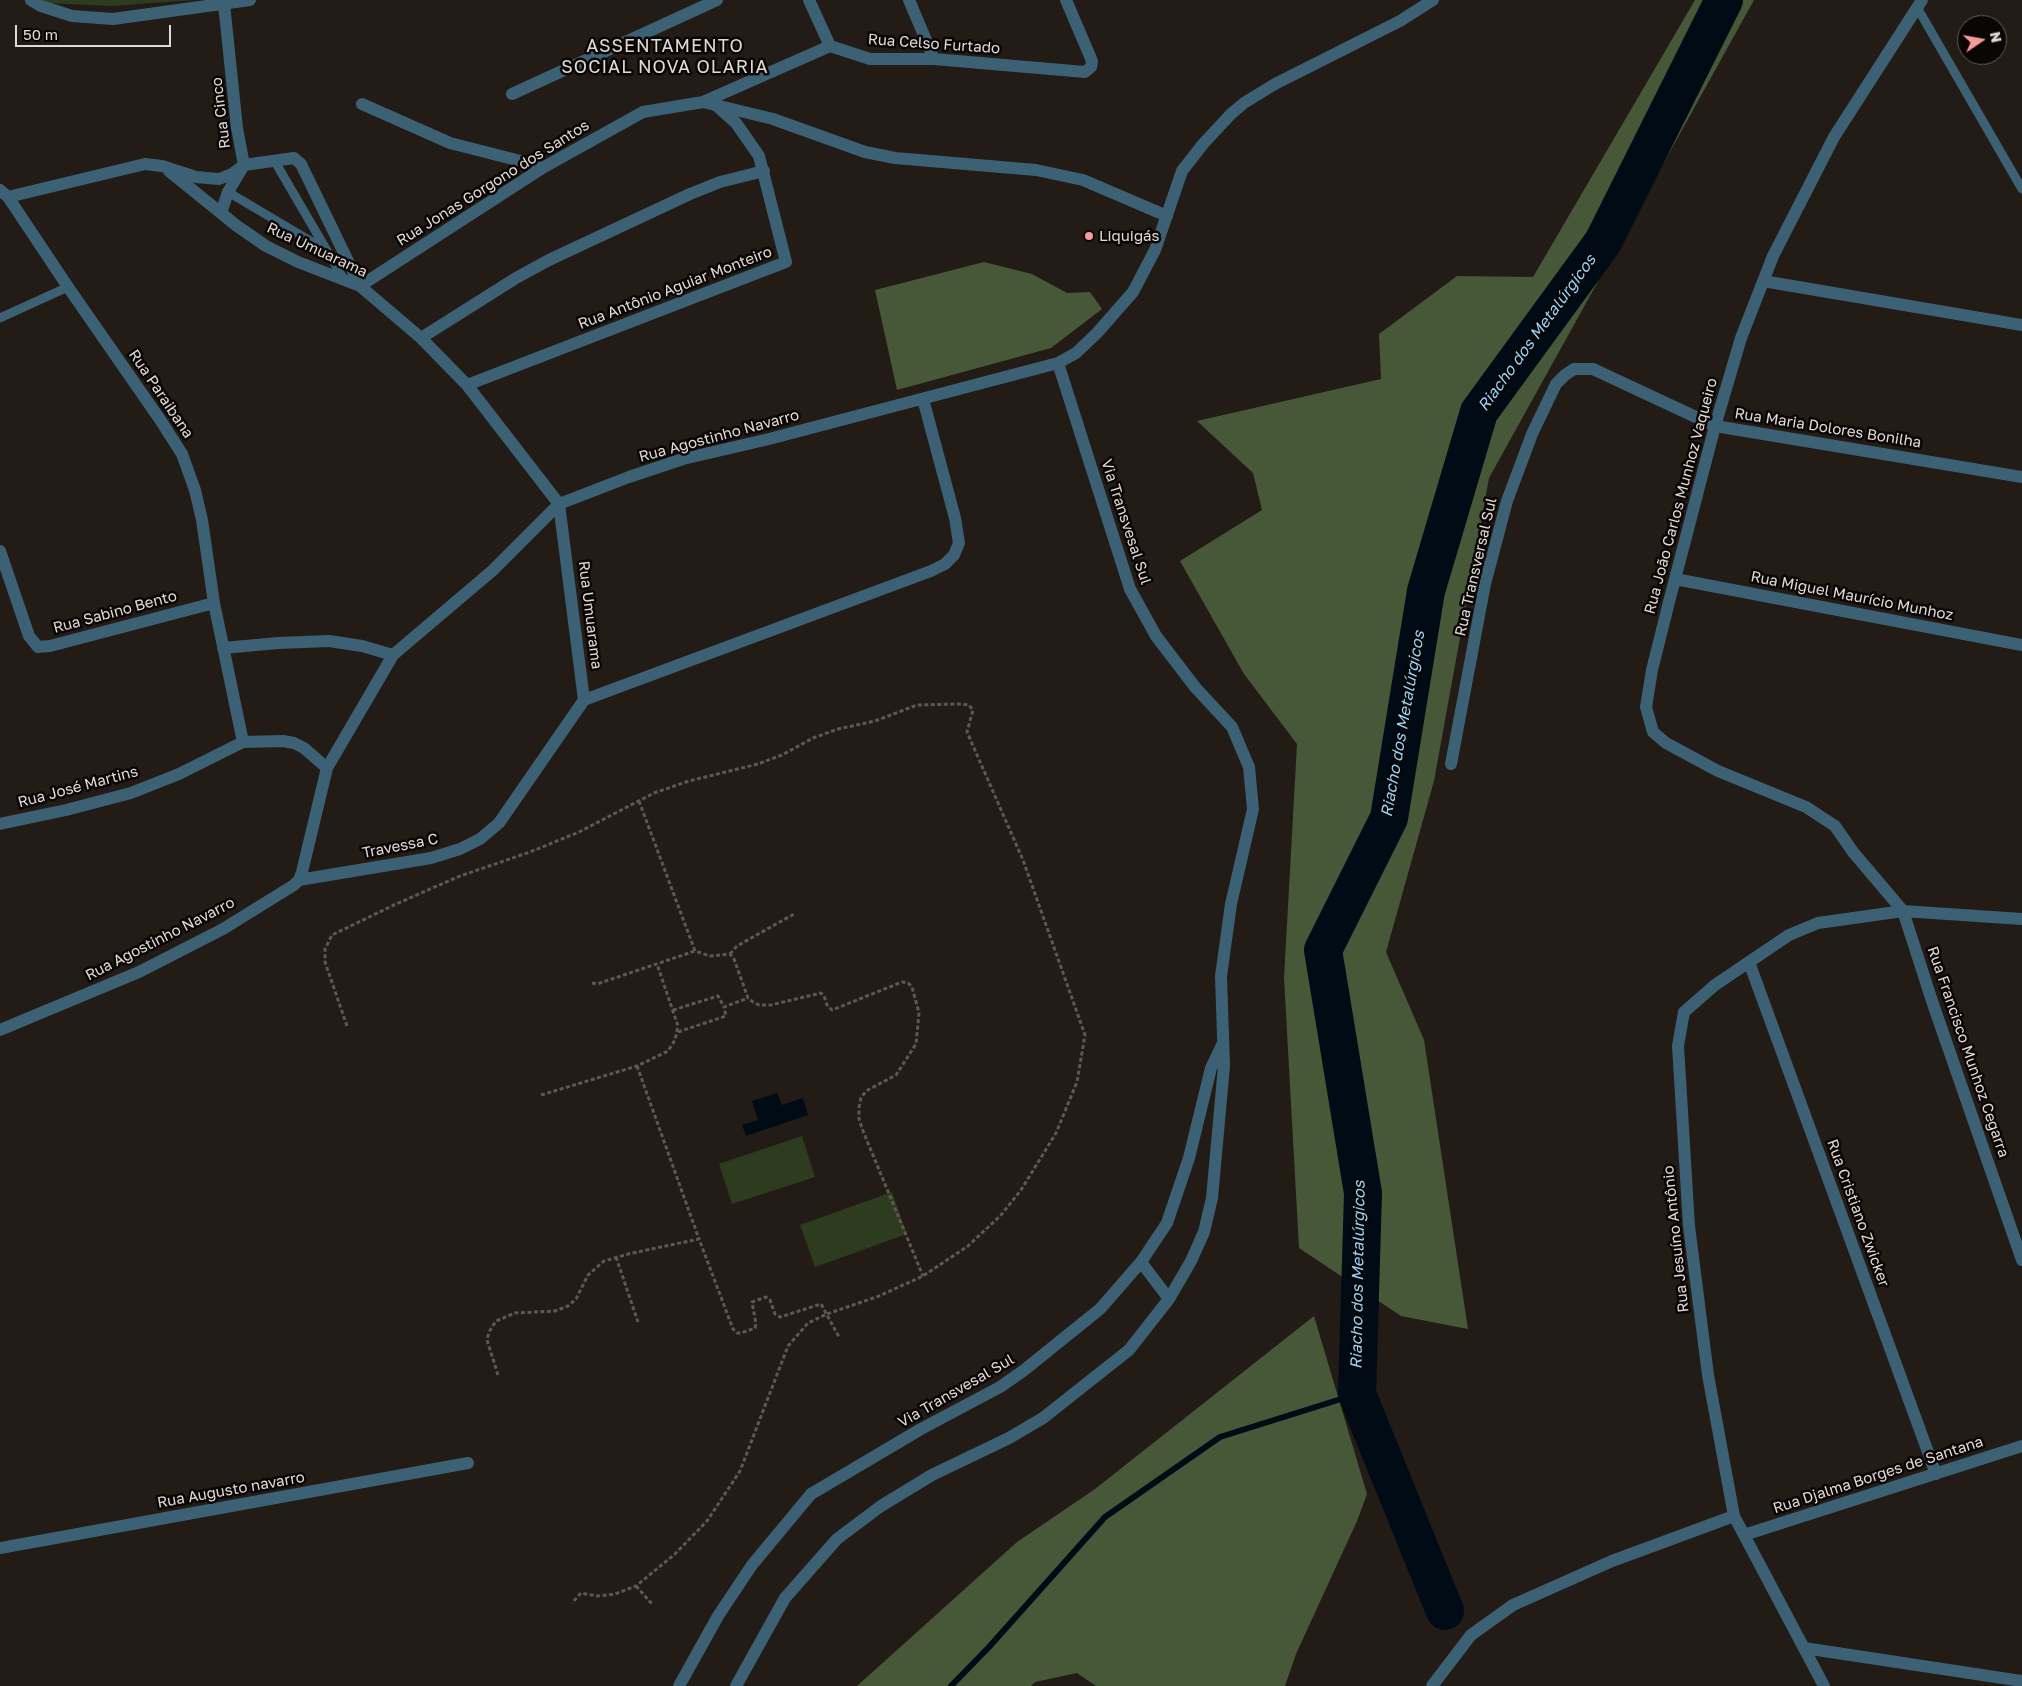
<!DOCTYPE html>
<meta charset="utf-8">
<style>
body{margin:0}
#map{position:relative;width:2022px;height:1686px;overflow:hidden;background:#231b15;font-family:"Golos Text",sans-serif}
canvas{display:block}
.north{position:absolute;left:1957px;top:15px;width:50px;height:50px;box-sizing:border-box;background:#0a0605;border:1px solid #605b59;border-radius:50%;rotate:78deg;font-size:14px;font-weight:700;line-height:20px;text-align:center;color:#e0dad6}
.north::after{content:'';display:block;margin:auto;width:18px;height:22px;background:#f59b9a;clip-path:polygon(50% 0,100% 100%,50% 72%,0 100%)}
.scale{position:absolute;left:15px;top:25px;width:156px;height:22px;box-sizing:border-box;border:2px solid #e0dad6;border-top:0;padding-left:6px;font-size:15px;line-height:18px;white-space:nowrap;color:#e0dad6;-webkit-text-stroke:4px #0a0605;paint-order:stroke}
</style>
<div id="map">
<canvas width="2022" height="1686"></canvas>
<div class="north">N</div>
<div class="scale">50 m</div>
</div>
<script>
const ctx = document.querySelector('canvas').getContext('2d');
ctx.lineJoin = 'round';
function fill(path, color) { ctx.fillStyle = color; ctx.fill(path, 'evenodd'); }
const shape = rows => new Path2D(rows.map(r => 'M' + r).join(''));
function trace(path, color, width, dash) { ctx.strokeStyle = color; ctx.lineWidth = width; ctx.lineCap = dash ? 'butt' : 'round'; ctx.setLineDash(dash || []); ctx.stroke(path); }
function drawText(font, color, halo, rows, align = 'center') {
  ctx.font = font + ' "Golos Text",sans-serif'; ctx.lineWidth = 5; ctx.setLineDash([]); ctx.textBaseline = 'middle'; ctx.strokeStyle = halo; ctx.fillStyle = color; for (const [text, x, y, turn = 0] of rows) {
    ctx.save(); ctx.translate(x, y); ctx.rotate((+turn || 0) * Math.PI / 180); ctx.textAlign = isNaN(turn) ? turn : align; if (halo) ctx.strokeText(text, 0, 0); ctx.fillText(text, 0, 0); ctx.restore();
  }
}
const green = shape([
 [43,0,195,0,110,6,47,3],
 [802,1136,815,1177,732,1204,719,1164],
 [892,1192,907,1234,815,1267,800,1225]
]);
const forest = shape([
 [1695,0,1754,0,1489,478,1434,781,1386,952,1424,1040,1468,1329,1401,1316,1299,1248,1284,978,1297,744,1244,674,1180,561,1262,510,1253,473,1197,421,1381,379,1379,334,1457,276,1533,277],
 [984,262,1032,274,1067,293,1090,292,1102,309,1051,348,897,390,875,290],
 [1314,1316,1367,1494,1357,1521,1296,1654,1285,1686,1096,1686,1077,1673,1035,1682,1031,1686,857,1686,1017,1542,1095,1489]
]);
const water = shape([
 [777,1093,782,1105,803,1098,808,1115,746,1136,742,1125,758,1120,752,1101]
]);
const stream = shape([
 [951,1686,989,1647,1105,1517,1220,1437,1357,1394]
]);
const river = shape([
 [1445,1611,1357,1394,1363,1193,1323,950,1389,818,1426,591,1479,412,1603,242,1724,0]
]);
const path = shape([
 [639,801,695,951,710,956,730,954,734,959,748,998,753,1002,759,1005,771,1005,821,993,824,996,827,1005,832,1010,902,982,908,983,912,987,919,1013,916,1044,896,1075,866,1091,861,1098,859,1107,859,1119,863,1131,923,1276],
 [730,954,737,946,794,914],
 [592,983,597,984,695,951],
 [673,1010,718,996,724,1007,748,998],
 [347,1026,325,962,325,949,332,935,396,904,460,876,530,852,579,832,654,793,689,781,758,764,782,755,813,738,838,729,875,721,917,705,958,704,969,705,973,710,967,732,1023,860,1085,1035,1077,1082,1056,1133,1021,1190,1001,1215,968,1246,923,1276,879,1296,827,1314,808,1323,788,1346,740,1471,707,1521,675,1554,636,1586,615,1594,597,1596,581,1593,572,1603],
 [678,1032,726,1016,724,1007],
 [637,1066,699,1239],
 [541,1095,637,1066,668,1051,675,1040,678,1026,657,964],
 [616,1257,638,1322],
 [498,1375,487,1340,489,1332,496,1321,515,1313,555,1311,568,1306,576,1299,588,1275,604,1261,628,1254,699,1239,733,1329,737,1333,741,1333,755,1328,756,1324,752,1302,766,1297,770,1300,775,1314,780,1317,821,1304,839,1337],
 [636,1586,652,1604]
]);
const service = shape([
 [1918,9,2022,189],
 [274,160,344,280],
 [228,192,324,249],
 [0,318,68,287]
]);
const minor = shape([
 [31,0,41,6,72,16,113,19,250,0],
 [809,0,830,46],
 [909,0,934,59],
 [1922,0,1834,137,1773,256,1741,338,1715,426,1669,602,1652,670,1646,707,1653,732,1666,743,1718,771,1806,807,1835,826,1853,852,1903,911,1933,1004,2022,1260],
 [512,94,717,0],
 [703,102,830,46,870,59,934,59,1085,72,1091,67,1092,61,1066,0],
 [362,104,450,143,544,167],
 [169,171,237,226,266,246,298,262,360,286,421,338,467,385,559,504,584,700],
 [0,190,8,197,68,287,161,421,182,454,195,490,202,520,214,603,243,742],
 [8,197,145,164,162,166,196,177,219,179,232,174,244,165,294,158,301,164,360,286,544,167,643,112,703,102,773,119,865,152,895,158,1036,170,1083,180,1167,216],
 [221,213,228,192,244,165,237,128,224,4],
 [1763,281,2022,325],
 [421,338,516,278,549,260,690,194,720,182,764,171],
 [467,385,786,262,759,156,736,123,717,106],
 [0,551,29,636,38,647,50,646,214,603],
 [1675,579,2022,645],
 [223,648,278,643,329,641,362,646,393,655],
 [584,700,931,571,945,564,954,555,959,543,955,518,923,399],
 [1451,764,1485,584,1507,501,1532,434,1556,384,1565,375,1574,369,1593,369,1715,426,2022,477],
 [0,824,66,810,131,793,179,774,243,742,283,741,294,743,304,748,327,768],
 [299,880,431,858,460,849,480,839,499,823,584,700],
 [1749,962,1936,1474],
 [0,1030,139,972,223,929,294,885,299,880,302,872,327,768,393,655,492,571,559,504,629,477,683,459,769,439,1058,363,1076,353,1097,333,1133,292,1155,250,1182,171,1203,144,1231,114,1244,103,1275,84,1400,21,1433,0],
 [1141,1262,1169,1299],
 [1744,1535,2022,1446],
 [0,1548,468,1463],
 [1804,1648,2022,1681],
 [679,1686,718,1616,752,1565,811,1494,921,1429,1000,1387,1023,1371,1100,1309,1141,1262,1167,1223,1189,1158,1211,1068,1222,1045],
 [736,1686,785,1598,837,1539,881,1506,932,1475,1009,1438,1043,1418,1129,1350,1169,1299,1191,1261,1204,1232,1212,1198,1224,1066,1221,976,1231,904,1253,809,1249,767,1232,727,1195,687,1156,636,1130,589,1058,363],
 [1432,1686,1471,1635,1513,1605,1612,1561,1734,1516],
 [1824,1686,1734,1516,1708,1375,1689,1226,1678,1046,1684,1012,1715,985,1789,935,1818,923,1903,911,2022,919]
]);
const markers = [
 [1089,236,5,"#f59b9a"]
];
const streetNames = [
 ["Rua Celso Furtado",934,44,4],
 ["Rua Cinco",221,113,-97],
 ["Rua Jonas Gorgono dos Santos",493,183,-32],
 ["Rua Umuarama",317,250,25],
 ["Rua Antônio Aguiar Monteiro",675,288,-21],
 ["Rua Paraibana",161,394,56],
 ["Rua Maria Dolores Bonilha",1828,428,9],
 ["Rua Agostinho Navarro",719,436,-15],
 ["Rua João Carlos Munhoz Vaqueiro",1681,496,-75],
 ["Via Transvesal Sul",1126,522,72],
 ["Rua Transversal Sul",1476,567,-77],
 ["Rua Miguel Maurício Munhoz",1852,596,11],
 ["Rua Sabino Bento",115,612,-15],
 ["Rua Umuarama",590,615,83],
 ["Rua José Martins",78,787,-15],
 ["Travessa C",400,846,-11],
 ["Rua Agostinho Navarro",160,939,-27],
 ["Rua Francisco Munhoz Cegarra",1968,1052,71],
 ["Rua Cristiano Zwicker",1858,1213,70],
 ["Rua Jesuíno Antônio",1676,1239,-96],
 ["Via Transvesal Sul",956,1391,-30],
 ["Rua Djalma Borges de Santana",1878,1475,-18],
 ["Rua Augusto navarro",231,1490,-10]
];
const poiNames = [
 ["Liquigás",1099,236]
];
const waterNames = [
 ["Riacho dos Metalúrgicos",1537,333,-54],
 ["Riacho dos Metalúrgicos",1403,724,-80],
 ["Riacho dos Metalúrgicos",1358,1275,-89]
];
const quarterNames = [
 ["ASSENTAMENTO",665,46],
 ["SOCIAL NOVA OLARIA",665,67]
];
fill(green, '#2d3c1f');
fill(forest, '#475838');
fill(water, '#000b15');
trace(stream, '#000b15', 6);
trace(river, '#000b15', 38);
trace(path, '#5f5852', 3, [4, 2.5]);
trace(service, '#3d6174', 9);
trace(minor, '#3d6174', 12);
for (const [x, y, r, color] of markers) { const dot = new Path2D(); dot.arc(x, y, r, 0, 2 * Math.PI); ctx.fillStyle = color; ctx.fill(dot); trace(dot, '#0a0605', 2); }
drawText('15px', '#e0dad6', '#0a0605', streetNames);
drawText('15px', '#e0dad6', '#0a0605', poiNames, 'left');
drawText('italic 16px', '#92d3fa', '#0a0605', waterNames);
ctx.letterSpacing = '1px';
drawText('18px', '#e0dad6', '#0a0605', quarterNames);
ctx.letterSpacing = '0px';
</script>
